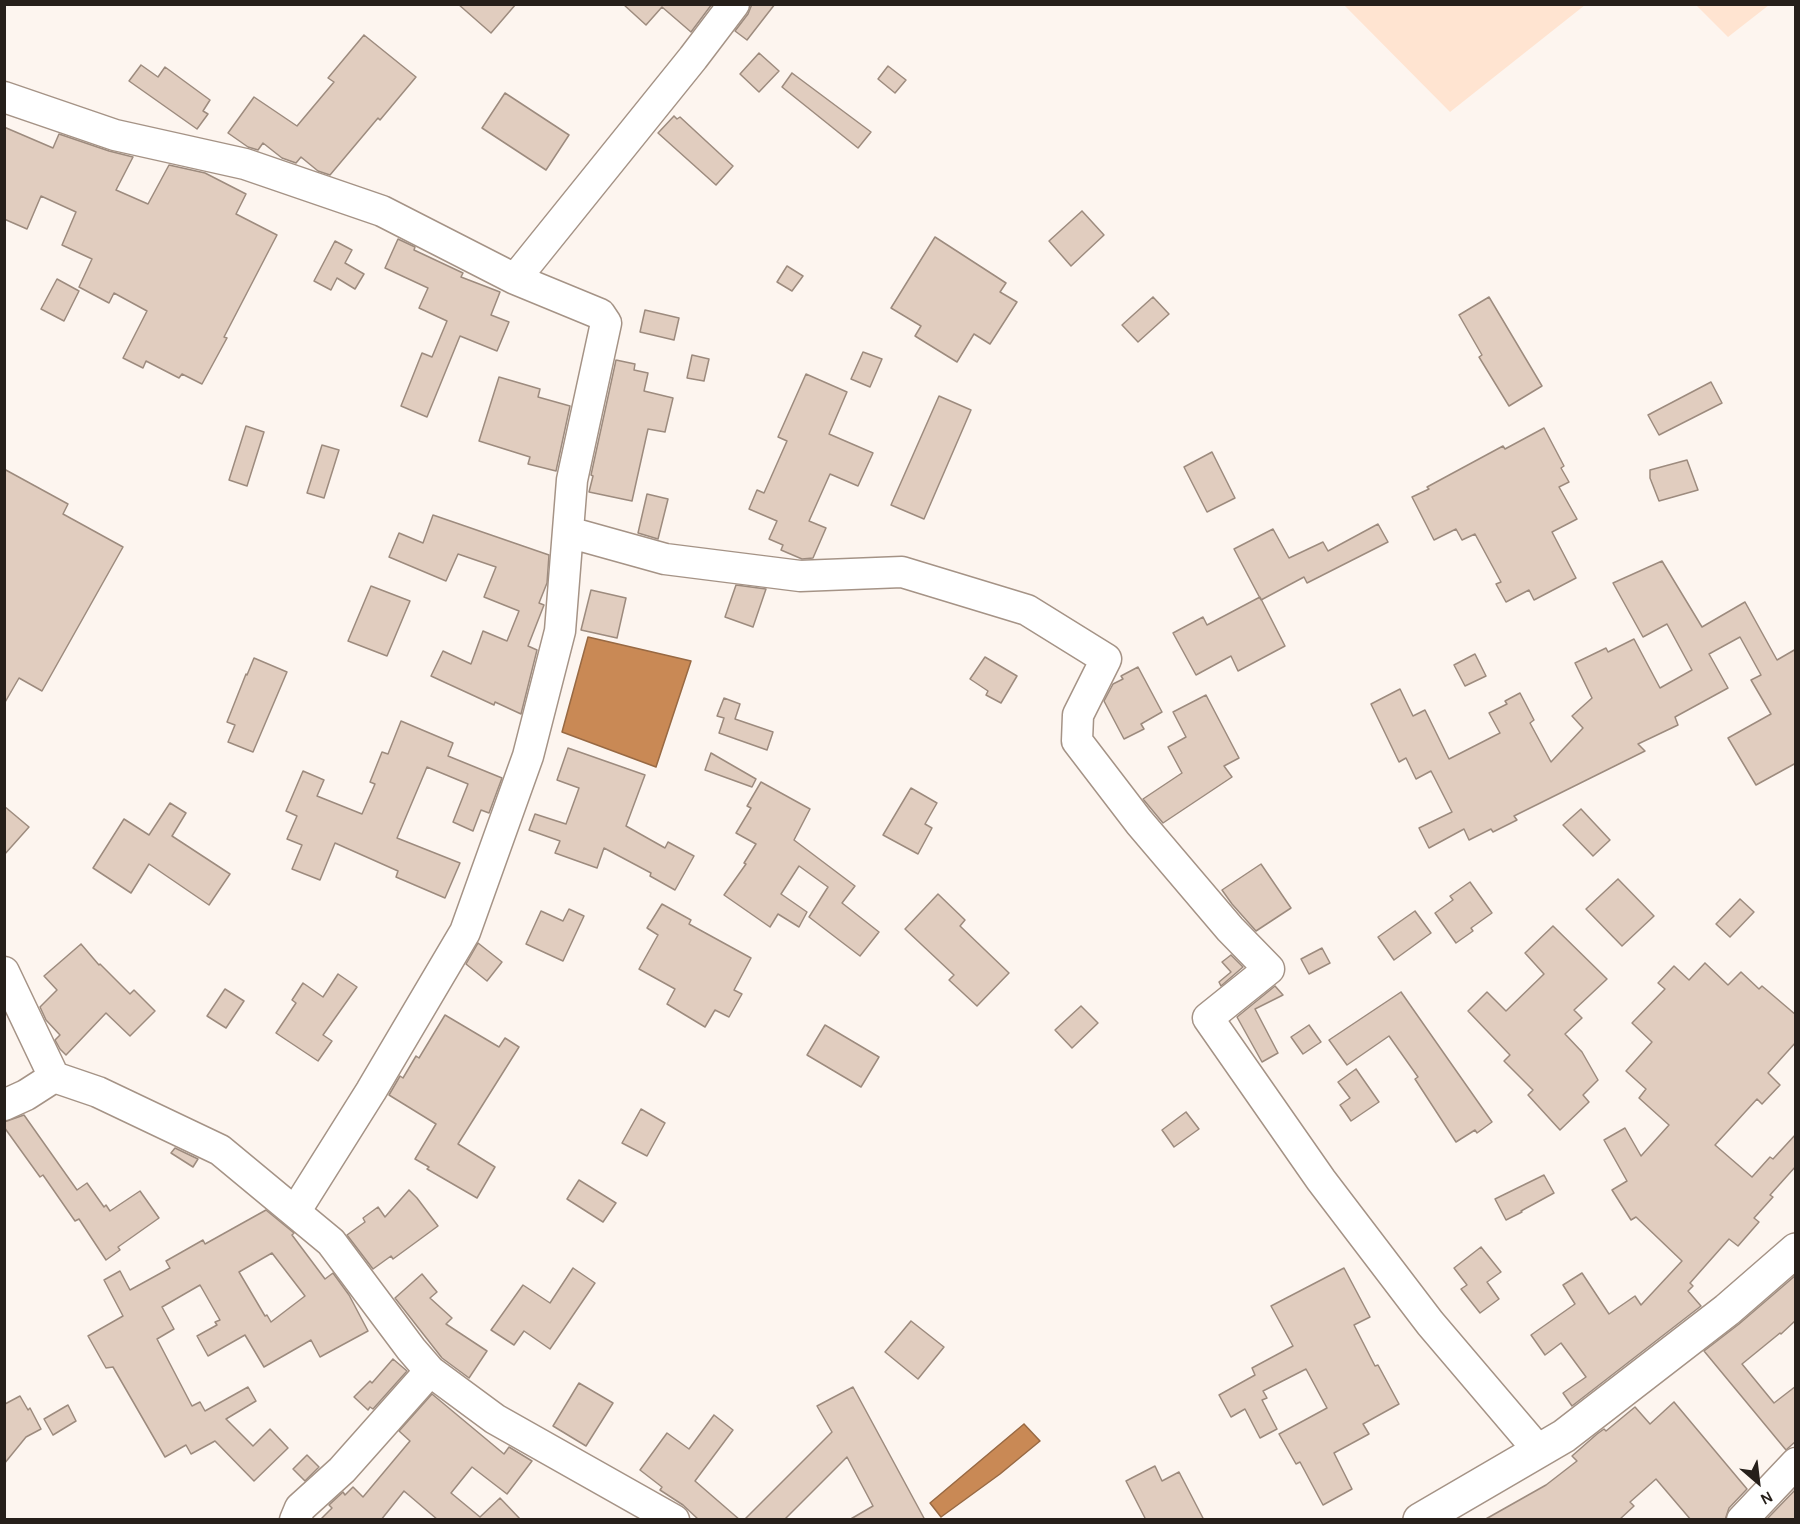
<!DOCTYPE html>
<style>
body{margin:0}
#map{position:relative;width:1800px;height:1524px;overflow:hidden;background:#fdf5ef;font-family:Karla,sans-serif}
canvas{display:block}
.frame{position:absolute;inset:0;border:6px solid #261f1a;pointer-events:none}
.north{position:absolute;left:1728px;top:1452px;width:60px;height:60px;-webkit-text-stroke:4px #fff;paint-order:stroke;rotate:152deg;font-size:16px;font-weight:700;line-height:24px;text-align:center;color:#261f1a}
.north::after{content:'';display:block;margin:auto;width:21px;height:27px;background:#261f1a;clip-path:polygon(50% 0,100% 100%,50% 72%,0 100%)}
</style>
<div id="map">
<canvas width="1800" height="1524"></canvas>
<div class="frame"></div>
<div class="north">N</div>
</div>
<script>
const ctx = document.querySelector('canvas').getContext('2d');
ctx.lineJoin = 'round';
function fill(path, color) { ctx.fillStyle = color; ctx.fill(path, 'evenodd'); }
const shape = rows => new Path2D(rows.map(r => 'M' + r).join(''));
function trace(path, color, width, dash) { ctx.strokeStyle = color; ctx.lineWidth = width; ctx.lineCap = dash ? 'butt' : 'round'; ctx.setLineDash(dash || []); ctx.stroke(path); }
const built = shape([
 [1344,5,1585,5,1450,112],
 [1696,5,1769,5,1728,37]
]);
const water = shape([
 [588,637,691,661,656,767,562,732,588,637],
 [1024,1424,1040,1441,1000,1474,941,1517,930,1503,1024,1424]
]);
const building = shape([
 [458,4,516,4,491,33,458,4],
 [623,4,712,4,691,32,662,7,646,25,623,4],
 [775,4,747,40,735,31,748,14,752,4,775,4],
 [364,35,416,77,380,120,378,118,330,175,318,171,301,157,296,163,282,158,263,143,258,150,248,147,228,133,254,97,297,126,334,82,328,78,364,35],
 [759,53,779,71,759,92,740,74,759,53],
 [141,65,158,77,165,67,210,100,203,111,208,114,197,129,129,81,141,65],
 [888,66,906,80,895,93,878,79,888,66],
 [792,73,871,132,858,148,782,87,792,73],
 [505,93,569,135,546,170,482,128,505,93],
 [674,116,677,119,680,117,733,166,716,185,658,133,674,116],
 [4,127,53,148,59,134,109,151,133,157,116,190,148,204,169,165,205,173,246,194,236,214,277,235,224,337,227,338,202,384,182,374,179,378,146,361,143,368,123,358,147,311,114,293,109,303,79,287,92,259,62,245,76,212,41,196,27,229,4,219,4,127],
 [1082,211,1104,235,1071,266,1049,241,1082,211],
 [935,237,1006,283,1000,292,1017,302,990,344,974,334,957,362,915,336,921,326,891,308,935,237],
 [398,239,415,247,414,250,463,273,461,277,500,292,491,315,509,322,497,351,460,336,427,417,401,406,422,353,432,357,447,321,419,308,428,288,385,268,398,239],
 [335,241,352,250,345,263,364,274,355,289,337,278,331,290,314,281,335,241],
 [787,266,803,276,792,291,777,282,787,266],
 [57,279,79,291,64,321,41,309,57,279],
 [1153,297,1169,314,1138,342,1122,325,1153,297],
 [1489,297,1542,386,1509,406,1479,357,1482,355,1459,315,1489,297],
 [645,310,679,318,674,340,640,332,645,310],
 [863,352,882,359,870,387,851,379,863,352],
 [692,355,709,359,704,381,687,378,692,355],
 [616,360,635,364,634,370,648,373,644,391,673,398,665,432,648,429,632,501,589,492,593,476,591,475,616,360],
 [806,374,847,392,829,434,873,453,858,486,830,474,809,521,826,528,813,558,802,559,781,550,783,545,769,539,777,521,749,509,757,490,764,493,787,441,778,437,806,374],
 [499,377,540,389,538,397,570,406,556,471,528,464,530,457,479,441,499,377],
 [1711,382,1722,403,1659,435,1648,415,1711,382],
 [939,396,971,410,924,519,891,505,939,396],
 [246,426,264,432,247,486,229,480,246,426],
 [1544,428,1564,466,1561,468,1569,482,1559,487,1577,519,1552,532,1576,578,1534,600,1529,590,1506,602,1496,584,1501,582,1475,534,1462,540,1456,529,1434,540,1412,497,1429,489,1427,487,1503,446,1505,449,1544,428],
 [322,445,339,450,324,498,307,493,322,445],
 [1212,452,1235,498,1207,512,1184,467,1212,452],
 [1687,460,1698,490,1659,501,1650,478,1650,470,1687,460],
 [4,469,68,504,63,514,123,547,42,691,19,678,4,704,4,469],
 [647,494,668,499,658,539,638,533,647,494],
 [433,515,549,555,547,583,539,603,544,605,528,646,537,650,521,714,495,702,494,705,431,676,443,651,471,664,483,631,507,641,519,611,484,597,496,567,458,554,446,581,389,557,399,533,423,543,433,515],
 [1378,524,1388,542,1307,583,1304,577,1261,600,1234,549,1273,529,1289,558,1323,542,1328,551,1378,524],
 [1662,561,1702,627,1745,602,1777,660,1796,649,1796,763,1756,785,1728,738,1771,714,1751,680,1761,675,1740,637,1709,654,1728,688,1675,717,1678,725,1638,744,1645,751,1514,816,1517,820,1493,832,1491,829,1469,840,1464,829,1429,848,1419,828,1452,812,1431,771,1416,779,1406,758,1399,762,1371,704,1400,689,1413,716,1425,710,1449,759,1500,733,1489,713,1507,704,1505,701,1520,693,1534,720,1530,723,1551,762,1583,728,1572,716,1592,698,1575,663,1606,648,1608,652,1634,639,1660,688,1692,670,1667,624,1643,637,1613,583,1662,561],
 [736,585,766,589,753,627,725,617,736,585],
 [371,586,410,601,387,656,348,641,371,586],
 [591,590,626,598,617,638,581,630,591,590],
 [1260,597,1285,646,1238,671,1231,656,1196,675,1173,633,1203,617,1207,625,1260,597],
 [1475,654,1486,676,1465,686,1454,665,1475,654],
 [985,657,1017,676,1001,703,986,695,988,691,970,679,985,657],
 [254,658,287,672,253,752,228,742,235,725,227,722,246,674,247,675,254,658],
 [1138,667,1162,712,1141,724,1144,729,1124,739,1104,701,1113,684,1123,679,1121,676,1138,667],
 [1206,695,1239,758,1224,766,1232,777,1163,823,1143,799,1182,773,1168,747,1186,737,1173,712,1206,695],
 [724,698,740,704,735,719,773,732,767,750,719,733,724,718,717,716,724,698],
 [401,721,453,743,448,756,502,778,489,813,481,810,473,831,453,822,468,784,427,767,397,838,460,863,445,898,396,877,398,871,335,843,320,880,292,869,302,845,287,839,297,816,286,811,303,771,324,780,317,796,362,814,375,784,370,782,382,752,388,754,401,721],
 [568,748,645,775,626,826,665,848,668,842,694,856,675,890,650,876,651,873,604,848,597,868,555,853,560,841,529,830,535,814,566,824,579,788,557,780,568,748],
 [711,753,756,779,752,787,705,770,711,753],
 [761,782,810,809,794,840,855,886,842,903,879,932,860,956,809,917,828,887,799,866,781,894,807,912,799,927,778,914,770,927,724,895,746,864,744,863,756,844,736,833,751,808,747,806,761,782],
 [911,788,937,803,925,824,932,828,918,854,883,835,911,788],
 [170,803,186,813,172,836,230,874,209,905,149,864,131,893,93,868,124,819,149,835,170,803],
 [4,806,29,827,4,855,4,806],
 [1581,809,1610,840,1593,856,1563,825,1581,809],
 [1261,864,1291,908,1256,931,1232,904,1222,890,1261,864],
 [1618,879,1654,916,1622,946,1586,909,1618,879],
 [1470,882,1492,913,1471,928,1473,931,1456,943,1435,913,1453,900,1450,896,1470,882],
 [938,894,965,920,960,926,1009,973,977,1006,949,980,954,975,905,929,938,894],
 [1740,899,1754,912,1730,937,1716,924,1740,899],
 [662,904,691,920,689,924,751,958,734,990,742,994,729,1017,715,1010,705,1027,667,1004,675,989,639,969,658,935,647,928,662,904],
 [569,909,584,916,563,961,526,944,541,911,563,921,569,909],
 [1415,911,1431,933,1394,960,1378,937,1415,911],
 [1553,926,1607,979,1574,1010,1582,1018,1565,1034,1582,1052,1598,1080,1583,1095,1589,1102,1560,1130,1528,1095,1533,1090,1504,1061,1510,1055,1468,1011,1487,992,1506,1011,1544,974,1525,953,1553,926],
 [478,943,502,962,487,981,466,964,478,943],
 [81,944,99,965,100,964,130,994,134,990,155,1011,130,1036,106,1013,66,1055,60,1049,55,1040,60,1035,46,1020,40,1007,57,990,44,976,81,944],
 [1322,948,1330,963,1309,974,1301,959,1322,948],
 [1231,955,1243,967,1221,986,1219,982,1231,972,1222,962,1231,955],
 [1705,963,1728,985,1741,972,1759,989,1762,986,1796,1015,1796,1042,1768,1073,1780,1085,1762,1104,1757,1099,1715,1145,1752,1177,1770,1157,1773,1159,1796,1134,1796,1166,1770,1195,1773,1197,1754,1218,1759,1222,1738,1246,1729,1239,1690,1283,1693,1286,1688,1291,1701,1306,1572,1406,1563,1393,1586,1377,1561,1343,1545,1355,1531,1335,1575,1304,1563,1285,1582,1273,1609,1314,1635,1296,1641,1305,1682,1261,1636,1217,1631,1220,1612,1190,1627,1181,1604,1140,1625,1128,1641,1156,1669,1125,1639,1098,1646,1089,1626,1071,1652,1042,1632,1023,1665,989,1658,983,1674,966,1689,980,1705,963],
 [338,974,357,987,323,1035,332,1041,318,1061,276,1033,296,1003,292,1000,303,983,323,997,338,974],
 [1275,986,1283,995,1255,1009,1278,1053,1262,1062,1237,1017,1275,986],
 [225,989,244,1001,226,1028,207,1016,225,989],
 [1401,992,1492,1122,1477,1133,1475,1130,1456,1142,1415,1079,1418,1077,1389,1036,1347,1065,1329,1040,1401,992],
 [1081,1006,1098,1023,1072,1048,1055,1030,1081,1006],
 [445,1015,499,1047,505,1038,519,1047,458,1144,495,1167,477,1198,427,1169,429,1167,415,1159,436,1124,389,1095,400,1076,403,1078,416,1056,419,1058,445,1015],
 [825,1025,879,1057,861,1087,807,1055,825,1025],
 [1309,1025,1321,1042,1303,1054,1291,1037,1309,1025],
 [1356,1069,1379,1102,1351,1121,1340,1105,1350,1098,1338,1082,1356,1069],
 [641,1109,665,1123,647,1156,622,1143,641,1109],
 [1186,1112,1199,1129,1174,1147,1162,1130,1186,1112],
 [24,1115,77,1190,87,1183,104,1207,106,1205,110,1211,140,1191,159,1218,118,1247,120,1250,106,1260,79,1219,75,1221,43,1175,40,1177,4,1127,4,1122,24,1115],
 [175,1148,198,1159,193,1167,171,1153,175,1148],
 [1544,1175,1554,1193,1521,1211,1522,1212,1506,1220,1495,1199,1544,1175],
 [579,1180,616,1203,603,1222,567,1199,579,1180],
 [409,1190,417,1198,438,1226,393,1259,391,1256,373,1269,347,1235,365,1222,363,1218,378,1207,385,1217,409,1190],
 [266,1210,294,1233,292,1235,325,1279,333,1273,349,1295,368,1331,320,1357,311,1340,264,1367,245,1335,208,1356,197,1336,217,1325,215,1322,220,1320,200,1285,162,1307,174,1329,157,1339,192,1406,200,1402,205,1411,248,1387,256,1401,226,1419,253,1446,270,1429,288,1448,254,1481,215,1441,191,1454,186,1445,165,1457,113,1367,106,1368,88,1336,123,1316,104,1280,120,1271,130,1290,170,1268,166,1261,203,1240,205,1244,266,1210],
 [272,1253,305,1296,271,1322,267,1315,265,1316,239,1272,272,1253],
 [1481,1247,1501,1272,1487,1282,1499,1299,1480,1313,1461,1289,1467,1285,1454,1268,1481,1247],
 [573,1268,595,1283,550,1349,524,1331,514,1345,491,1330,523,1285,550,1303,573,1268],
 [1344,1268,1370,1317,1354,1325,1375,1366,1378,1365,1399,1404,1363,1424,1369,1434,1334,1453,1352,1489,1323,1505,1300,1462,1296,1464,1279,1434,1327,1408,1306,1369,1263,1391,1267,1398,1262,1400,1277,1429,1260,1438,1245,1409,1231,1417,1219,1395,1255,1375,1252,1368,1293,1346,1271,1306,1344,1268],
 [422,1274,437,1292,430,1298,452,1318,446,1324,487,1351,469,1378,442,1358,395,1298,422,1274],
 [1796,1275,1796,1320,1781,1334,1780,1333,1742,1364,1774,1403,1796,1386,1796,1441,1786,1450,1704,1351,1739,1324,1796,1275],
 [911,1321,944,1347,918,1379,885,1352,911,1321],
 [393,1359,407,1371,373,1409,370,1407,368,1410,354,1397,370,1381,372,1383,393,1359],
 [579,1383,613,1403,586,1446,553,1426,579,1383],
 [853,1387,925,1520,849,1520,873,1506,847,1457,784,1520,744,1520,832,1432,817,1406,853,1387],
 [432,1394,504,1454,509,1447,532,1461,507,1494,472,1467,451,1493,480,1517,500,1498,521,1520,438,1520,404,1491,381,1520,320,1520,332,1508,329,1505,343,1492,345,1495,353,1487,363,1497,410,1441,399,1431,432,1394],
 [20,1396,28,1410,30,1408,41,1429,26,1437,4,1464,5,1404,20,1396],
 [1674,1402,1747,1489,1729,1508,1725,1520,1691,1520,1656,1479,1630,1502,1634,1506,1619,1520,1484,1520,1546,1485,1577,1461,1572,1456,1597,1434,1604,1429,1606,1431,1635,1407,1650,1424,1674,1402],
 [68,1405,76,1421,53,1435,44,1419,68,1405],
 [714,1415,733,1430,695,1481,740,1520,699,1520,683,1505,660,1490,662,1487,640,1470,667,1433,689,1449,714,1415],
 [307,1455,319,1467,305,1481,293,1469,307,1455],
 [1155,1466,1162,1481,1179,1472,1204,1520,1146,1520,1126,1481,1155,1466],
 [1796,1489,1796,1520,1766,1520,1796,1489]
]);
const minor = shape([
 [4,97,115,135,245,164,382,211,515,279,693,58,734,4],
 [568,532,665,559,800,576,902,572,1027,610,1106,659,1078,715,1077,741,1139,822,1230,929,1269,969,1208,1018,1321,1180,1430,1323,1539,1451],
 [4,972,54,1077,98,1092,220,1150,331,1242,411,1349,430,1371,495,1419,674,1520],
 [4,1105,26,1095,54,1077],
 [295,1212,371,1091,465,932,528,756,560,631,572,480,606,323,600,314,515,279],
 [295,1520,300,1508,342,1470,430,1371],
 [1742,1520,1796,1463]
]);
const major = shape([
 [1420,1520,1564,1436,1727,1310,1796,1250]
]);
fill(built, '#ffe4d1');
fill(water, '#c98955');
trace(water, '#986943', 1.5);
fill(building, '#e1cdbf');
trace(building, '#9d8b7e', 1.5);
trace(minor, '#a59386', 33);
trace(major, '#a59386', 36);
trace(minor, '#fff', 30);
trace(major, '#fff', 33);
</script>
